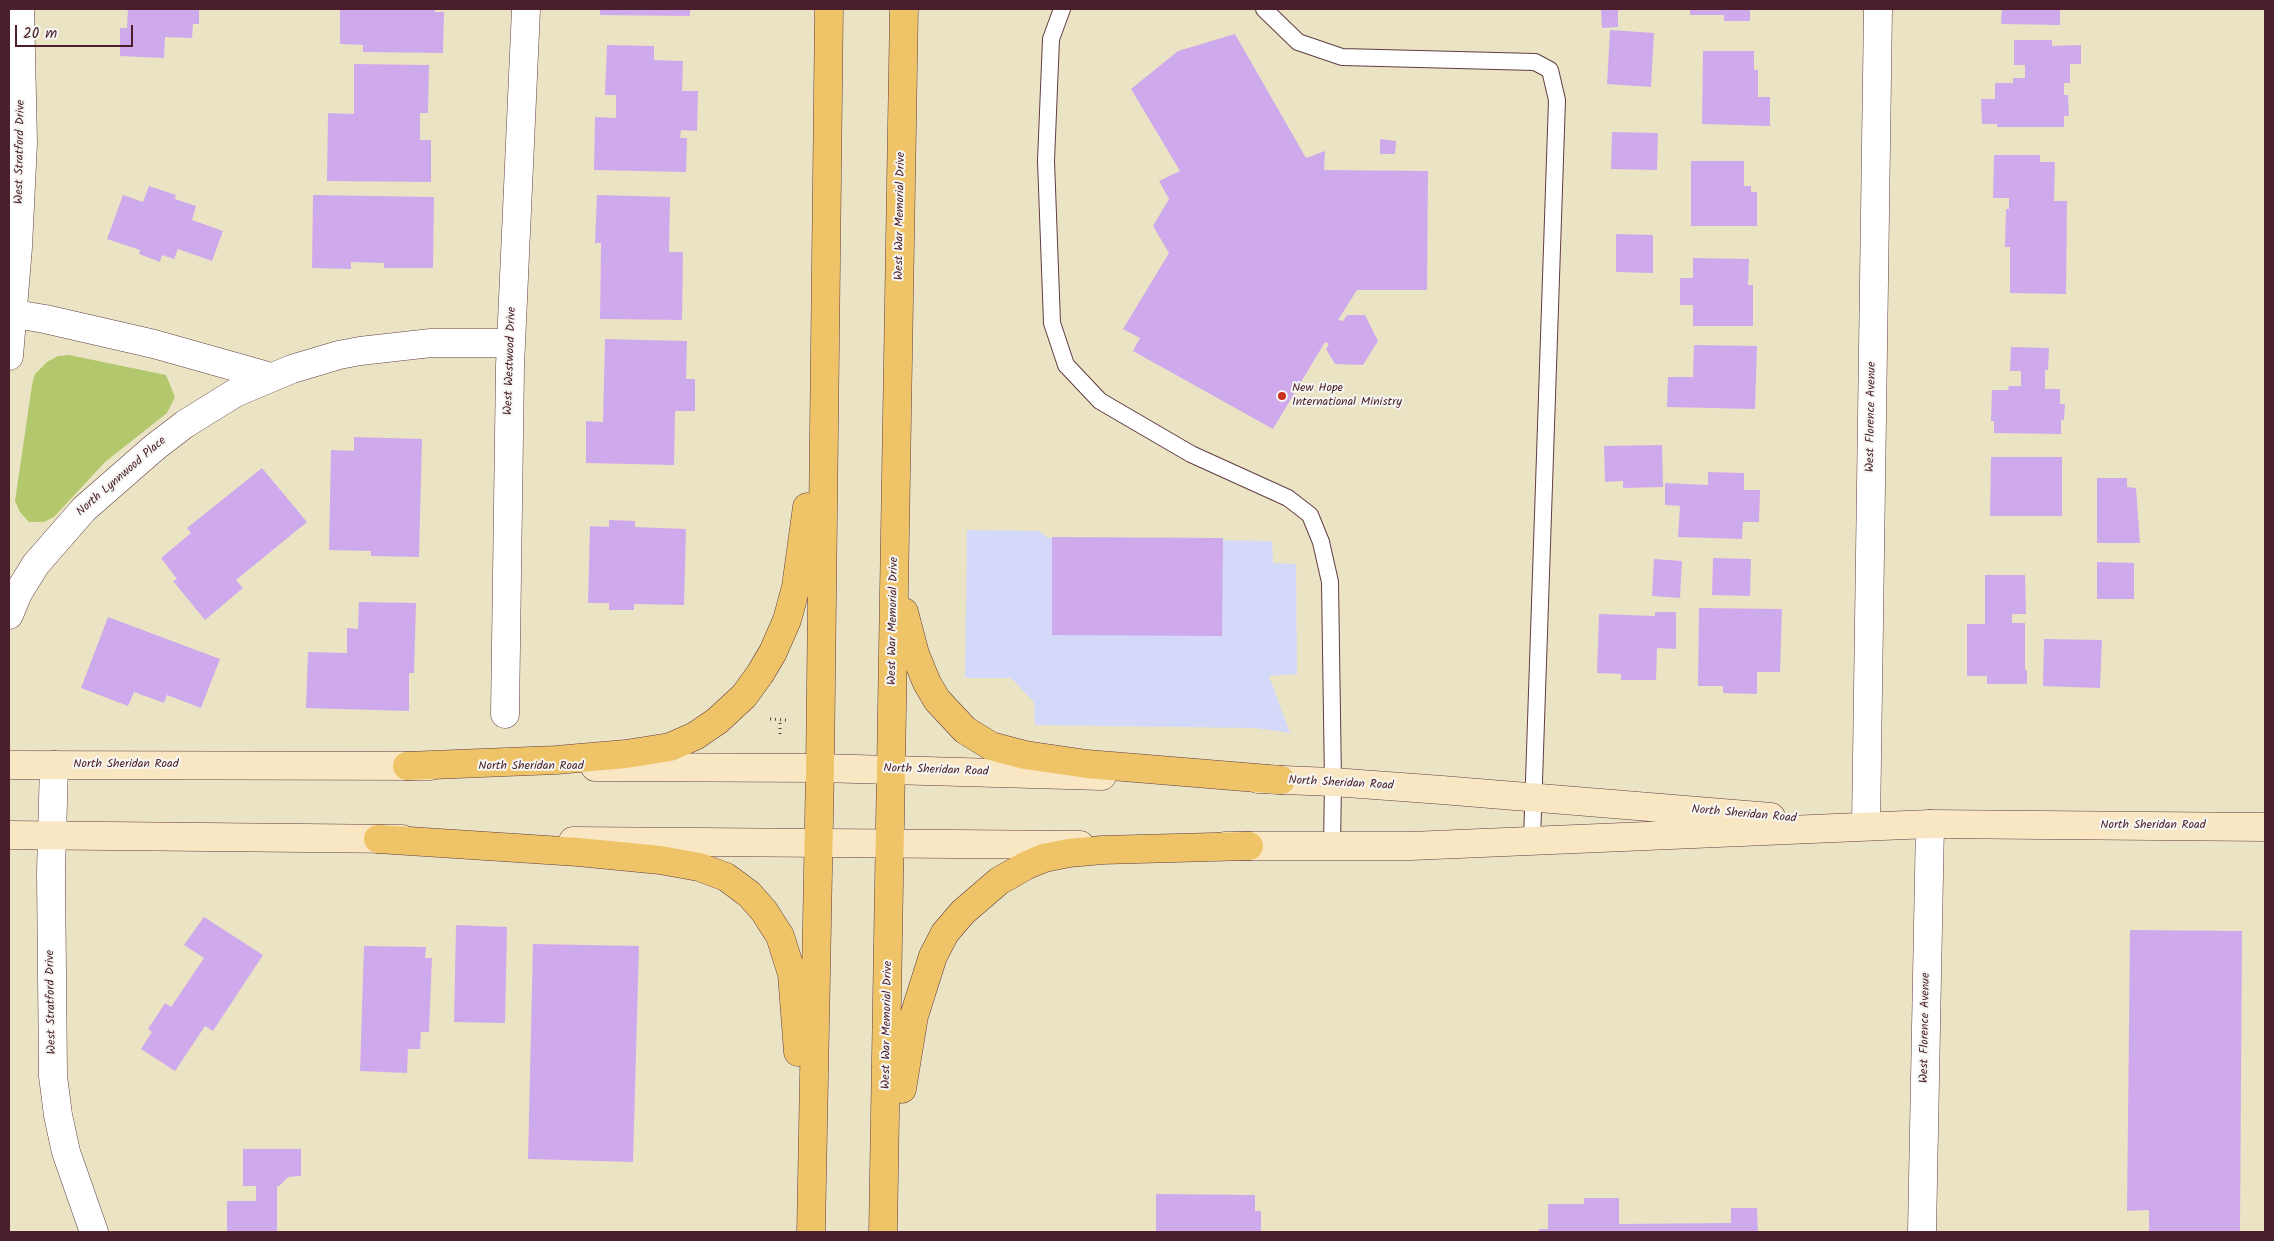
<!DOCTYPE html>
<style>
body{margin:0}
#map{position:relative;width:2274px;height:1241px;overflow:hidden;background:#eae4c5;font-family:Kalam,sans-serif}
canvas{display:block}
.frame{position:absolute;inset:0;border:10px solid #4a1f2b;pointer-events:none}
.scale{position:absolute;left:15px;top:25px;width:118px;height:22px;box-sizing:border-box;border:2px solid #4a1f2b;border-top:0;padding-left:6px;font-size:15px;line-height:18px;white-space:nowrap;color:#4a1f2b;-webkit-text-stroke:4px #f6f6f2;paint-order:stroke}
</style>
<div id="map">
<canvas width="2274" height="1241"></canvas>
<div class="frame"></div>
<div class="scale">20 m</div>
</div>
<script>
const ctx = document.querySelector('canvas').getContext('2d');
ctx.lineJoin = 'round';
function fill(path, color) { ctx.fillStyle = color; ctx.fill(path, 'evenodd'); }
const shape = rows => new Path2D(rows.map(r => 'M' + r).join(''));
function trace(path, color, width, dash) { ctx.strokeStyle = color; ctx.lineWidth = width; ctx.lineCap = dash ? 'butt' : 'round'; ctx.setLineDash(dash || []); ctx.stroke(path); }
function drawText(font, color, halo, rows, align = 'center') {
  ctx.font = font + ' Kalam,sans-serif'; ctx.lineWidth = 4; ctx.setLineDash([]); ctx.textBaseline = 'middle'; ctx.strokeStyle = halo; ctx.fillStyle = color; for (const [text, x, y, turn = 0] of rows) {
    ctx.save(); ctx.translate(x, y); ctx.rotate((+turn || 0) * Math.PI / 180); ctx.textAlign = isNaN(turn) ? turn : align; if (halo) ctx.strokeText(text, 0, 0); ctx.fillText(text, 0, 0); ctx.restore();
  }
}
const built = shape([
 [967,530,1039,531,1048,538,1272,541,1273,563,1296,564,1297,674,1269,676,1290,733,1255,728,1035,725,1034,702,1011,678,965,678]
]);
const green = shape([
 [69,355,166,375,175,397,167,413,105,462,54,517,44,522,29,522,20,512,15,501,32,385,35,374,47,362,58,356]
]);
const building = shape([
 [128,9,199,9,199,24,193,24,192,38,165,37,164,58,120,56,120,28,127,28],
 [340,9,435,9,435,12,444,12,443,53,363,52,363,45,340,44],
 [600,9,690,9,690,16,600,15],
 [1690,9,1750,9,1750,21,1724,21,1724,15,1690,15],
 [2002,9,2060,9,2060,25,2001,24],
 [1601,10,1618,10,1618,27,1602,28],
 [1610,30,1654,33,1651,87,1607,84],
 [1235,34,1306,158,1325,151,1324,170,1428,171,1427,290,1357,290,1338,320,1343,321,1347,315,1365,315,1378,341,1363,365,1335,364,1326,349,1329,344,1325,342,1273,429,1133,351,1140,338,1123,329,1169,253,1153,226,1169,199,1159,181,1180,171,1131,89,1178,51],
 [2014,40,2052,40,2052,46,2081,45,2081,64,2070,64,2070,83,2064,83,2064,95,2068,95,2069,116,2064,116,2064,127,1997,127,1997,124,1982,124,1981,99,1995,99,1995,83,2013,83,2013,78,2025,78,2025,65,2014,65],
 [607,45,654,46,654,60,683,61,682,91,698,91,697,131,681,130,680,138,687,138,686,172,594,170,595,117,616,118,616,95,605,95],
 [1703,51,1754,51,1754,70,1758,70,1758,97,1770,97,1770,126,1702,124],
 [354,64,429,65,428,113,420,113,420,140,431,140,431,182,327,181,328,113,354,114],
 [1612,132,1658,133,1657,170,1611,169],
 [1380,139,1396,141,1395,154,1380,154],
 [1994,155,2040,155,2040,162,2055,162,2054,201,2067,201,2066,294,2010,293,2010,247,2005,247,2006,209,2009,209,2009,198,1993,198],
 [1691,161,1744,161,1744,186,1751,186,1751,192,1757,192,1757,226,1691,226],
 [149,186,176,195,175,199,196,206,192,220,223,231,212,261,178,249,174,259,162,255,160,262,139,254,140,250,107,239,123,195,143,202],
 [313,195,434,197,433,268,384,268,384,263,351,262,351,269,312,268],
 [597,195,670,197,669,252,683,252,682,320,600,319,601,243,595,243],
 [1616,234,1653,235,1653,273,1616,272],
 [1693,258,1749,259,1748,285,1753,285,1753,326,1693,326,1693,305,1680,305,1680,278,1693,278],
 [605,339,687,341,686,379,695,379,695,411,675,411,674,465,586,463,586,421,603,422],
 [1694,345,1757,346,1755,409,1667,407,1668,377,1693,377],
 [2011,347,2049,348,2048,370,2045,370,2045,389,2060,389,2060,404,2065,404,2064,420,2061,420,2061,434,1994,433,1994,421,1991,421,1992,390,2008,390,2009,386,2021,386,2021,371,2010,371],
 [354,437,422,439,419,557,371,556,371,551,329,550,331,450,354,451],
 [1662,445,1663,487,1623,488,1623,481,1605,482,1604,446],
 [1991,457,2062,457,2062,516,1990,516],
 [262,468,307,522,236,580,243,588,205,620,173,581,177,579,161,558,191,533,187,528],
 [1708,472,1744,473,1744,490,1760,490,1759,522,1743,522,1742,539,1678,537,1680,506,1665,505,1665,483,1708,485],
 [2097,478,2127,478,2127,487,2136,488,2140,543,2097,543],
 [609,520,635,521,635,527,686,529,684,605,634,604,634,610,609,610,609,603,588,603,590,526,609,527],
 [1052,537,1223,538,1222,636,1052,635],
 [1713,558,1751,559,1750,596,1712,595],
 [1654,559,1682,561,1680,598,1652,596],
 [2097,562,2134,563,2134,599,2097,599],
 [1985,575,2025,575,2026,614,2012,614,2012,623,2025,623,2025,670,2027,670,2027,684,1987,684,1987,676,1967,676,1967,624,1985,624],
 [359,602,416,603,414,673,409,673,409,711,306,708,308,652,347,653,347,628,358,629],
 [1699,608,1782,609,1780,672,1757,672,1757,694,1723,693,1723,686,1698,686],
 [1655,612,1676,612,1676,649,1657,648,1656,680,1621,680,1621,674,1597,673,1599,614,1655,616],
 [108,617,220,659,201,708,167,695,164,703,134,692,128,706,81,688],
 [2044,639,2102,640,2100,688,2043,686],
 [204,917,263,955,213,1031,205,1026,175,1071,141,1049,152,1032,148,1029,165,1003,171,1007,204,958,184,945],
 [456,925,507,927,505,1023,454,1022],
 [2130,930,2242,931,2240,1232,2149,1232,2149,1210,2127,1211],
 [533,944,639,946,633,1162,528,1159],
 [364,946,426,947,425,958,432,958,429,1032,421,1032,420,1049,408,1049,407,1073,360,1071],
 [243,1149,301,1149,301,1176,288,1177,279,1186,277,1186,277,1232,227,1232,227,1201,256,1201,256,1186,243,1186],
 [1156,1194,1255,1195,1255,1211,1261,1211,1261,1232,1156,1232],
 [1584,1198,1619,1198,1619,1224,1731,1223,1731,1208,1757,1208,1758,1232,1539,1232,1539,1229,1548,1229,1548,1204,1584,1204]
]);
const path = shape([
 [770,719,786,720],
 [780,734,780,720]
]);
const service = shape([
 [1062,9,1051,39,1046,161,1052,323,1066,365,1100,401,1191,454,1288,498,1310,515,1321,542,1330,582,1333,782,1332,847],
 [1264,9,1298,42,1342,57,1535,62,1550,70,1557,100,1532,840]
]);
const minor = shape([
 [9,313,45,319,154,344,271,377],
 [9,356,18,247,23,143,20,9],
 [9,615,18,593,36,564,84,509,155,447,185,424,235,393,292,369,339,355,360,351,431,343,511,343],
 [505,714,510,366,526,9],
 [54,765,51,872,53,1076,58,1115,66,1152,94,1232],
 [1866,826,1878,9]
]);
const tertiary = shape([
 [1922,1232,1930,824]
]);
const secondary = shape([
 [9,765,430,766],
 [595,767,820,768,1102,776],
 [1258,779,1333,782,1442,790,1771,817],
 [9,835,402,839],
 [573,841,1080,845],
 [1225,846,1411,846,1930,824,2265,827]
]);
const trunk = shape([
 [904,612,915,654,927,683,937,700,965,730,991,746,1025,755,1087,764,1281,780],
 [407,766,556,760,626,754,670,747,695,736,717,721,744,696,760,674,773,652,787,620,796,587,807,507],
 [378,839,578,852,660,860,699,867,726,877,749,894,764,911,780,936,792,974,798,1052],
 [902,1089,914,1016,933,956,945,933,963,912,999,881,1027,865,1044,858,1069,853,1102,850,1249,846],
 [811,1232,820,768,829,9],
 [883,1232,904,9]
]);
const markers = [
 [1282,396,5,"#c8321e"]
];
const streetNames = [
 ["West Stratford Drive",21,152,-89],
 ["West War Memorial Drive",901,216,-89],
 ["West Westwood Drive",511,361,-88],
 ["West Florence Avenue",1872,417,-89],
 ["North Lynnwood Place",122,477,-41],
 ["West War Memorial Drive",894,621,-89],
 ["North Sheridan Road",126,765],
 ["North Sheridan Road",531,767],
 ["North Sheridan Road",936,771,2],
 ["North Sheridan Road",1341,784,3],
 ["North Sheridan Road",1744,815,5],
 ["North Sheridan Road",2153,826],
 ["West Stratford Drive",52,1002,-91],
 ["West War Memorial Drive",888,1025,-89],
 ["West Florence Avenue",1926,1028,-89]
];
const poiNames = [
 ["New Hope",1292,389],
 ["International Ministry",1292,403]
];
fill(built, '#d4d8f9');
fill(green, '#b3c86d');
fill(building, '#ceaaec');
trace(service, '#623d42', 18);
trace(minor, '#623d42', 29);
trace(tertiary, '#623d42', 29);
trace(secondary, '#623d42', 29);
trace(trunk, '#623d42', 29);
trace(path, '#623d42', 3, [1, 4]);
trace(service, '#fff', 16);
trace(minor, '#fff', 28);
trace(tertiary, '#fff', 28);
trace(secondary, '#f9e7c3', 28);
trace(trunk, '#efc469', 28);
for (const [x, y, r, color] of markers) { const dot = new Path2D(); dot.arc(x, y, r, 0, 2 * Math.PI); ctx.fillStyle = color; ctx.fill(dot); trace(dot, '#f6f6f2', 2); }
drawText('12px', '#4a1f2b', '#f6f6f2', streetNames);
drawText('12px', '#4a1f2b', '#f6f6f2', poiNames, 'left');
</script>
